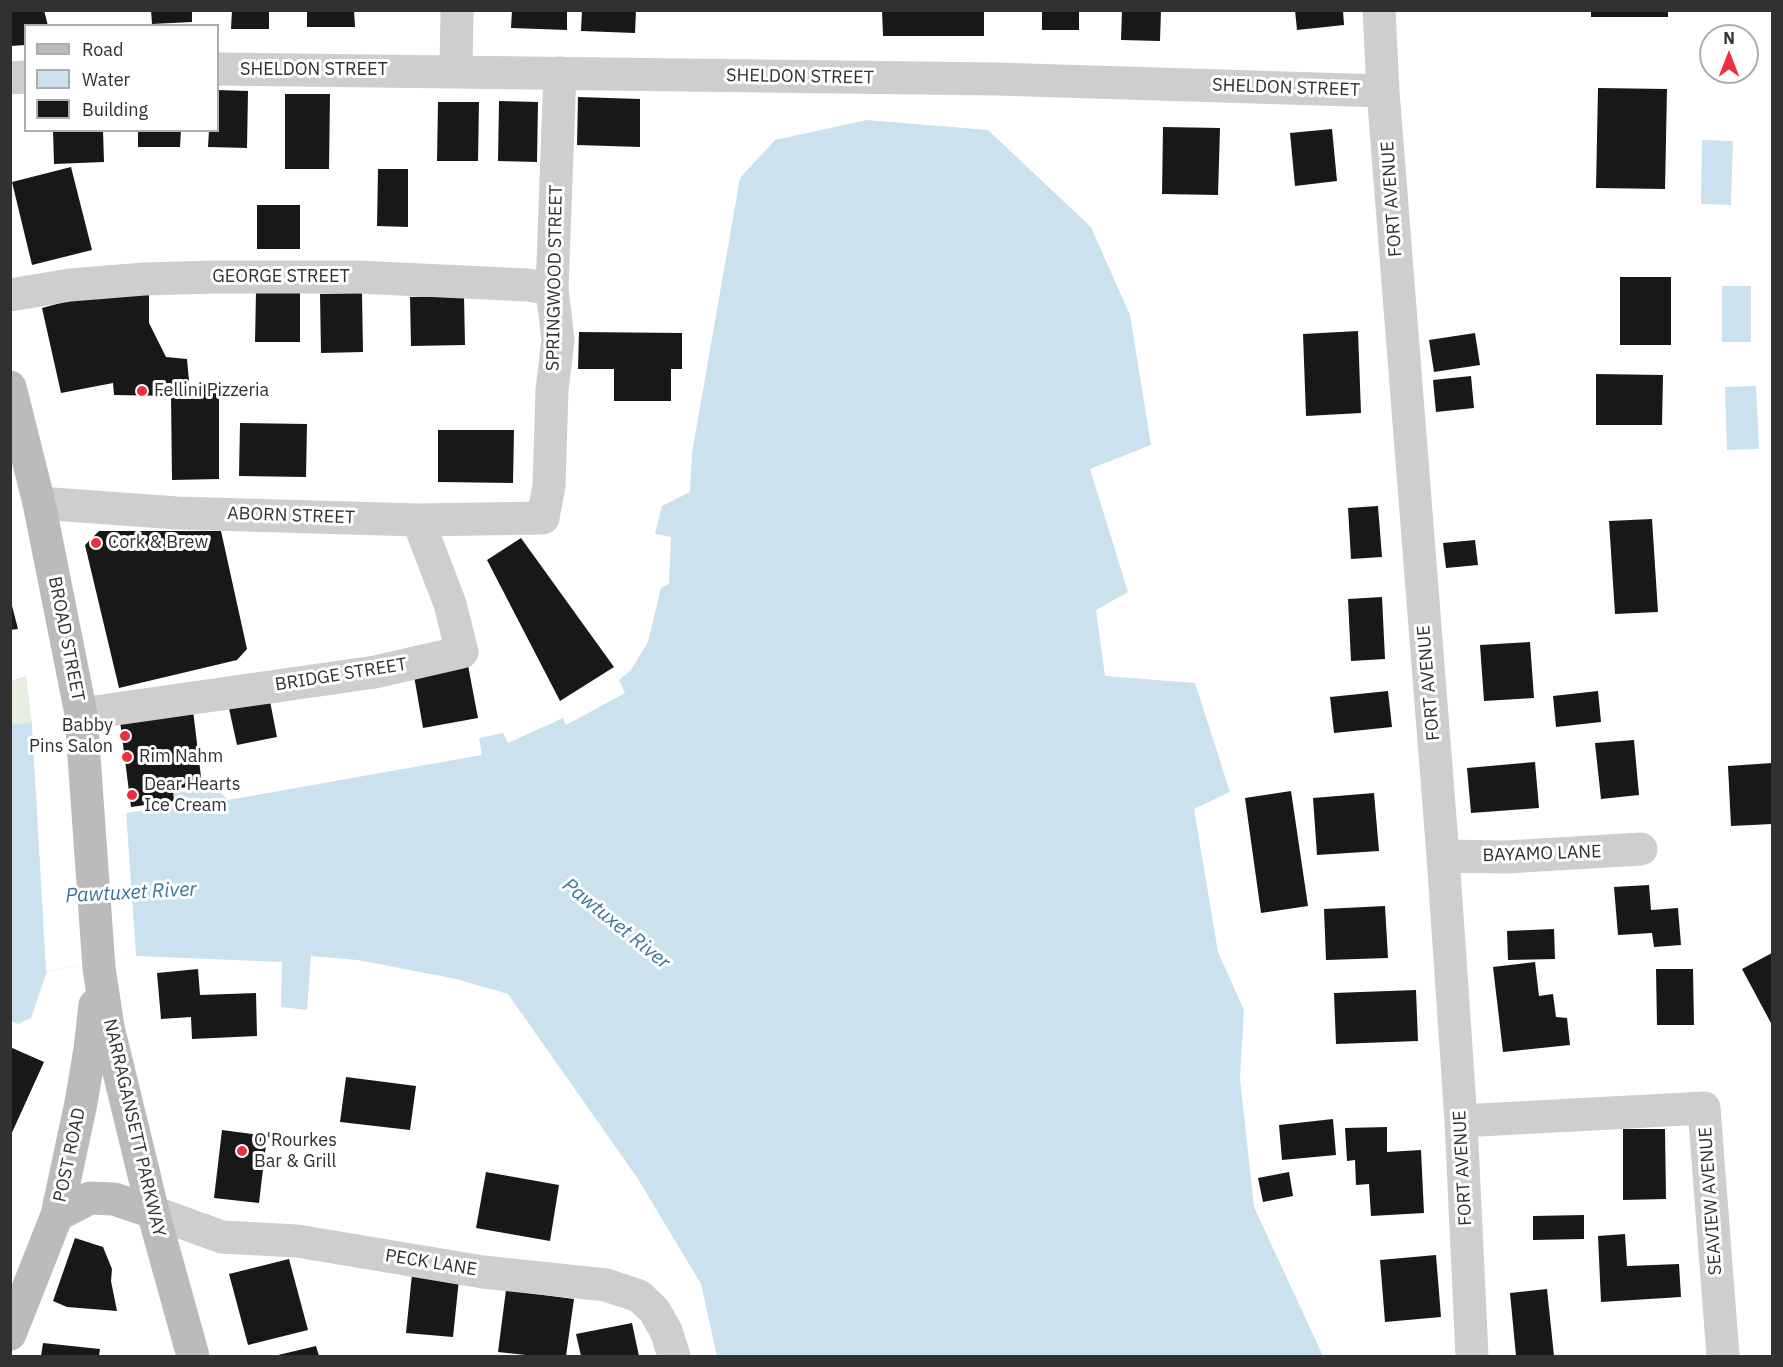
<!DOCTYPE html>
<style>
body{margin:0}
#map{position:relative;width:1783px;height:1367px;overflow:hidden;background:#fff;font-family:"IBM Plex Sans",sans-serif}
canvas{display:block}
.frame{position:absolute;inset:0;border:12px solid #313131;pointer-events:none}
.legend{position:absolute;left:24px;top:24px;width:195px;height:108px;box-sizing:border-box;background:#fff;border:2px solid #adadad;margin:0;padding:8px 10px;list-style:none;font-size:18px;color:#313131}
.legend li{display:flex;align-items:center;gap:12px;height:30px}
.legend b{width:30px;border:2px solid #adadad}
.north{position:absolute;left:1699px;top:24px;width:60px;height:60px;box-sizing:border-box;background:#fff;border:2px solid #adadad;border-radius:50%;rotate:0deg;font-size:16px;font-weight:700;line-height:24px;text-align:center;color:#313131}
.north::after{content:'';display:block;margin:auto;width:21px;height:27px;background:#ec2f3e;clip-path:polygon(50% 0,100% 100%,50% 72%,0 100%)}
</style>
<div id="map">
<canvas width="1783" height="1367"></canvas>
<div class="frame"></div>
<ul class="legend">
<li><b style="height:8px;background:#bbb"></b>Road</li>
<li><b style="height:16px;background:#cbe1ee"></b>Water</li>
<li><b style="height:16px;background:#181818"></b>Building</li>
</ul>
<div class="north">N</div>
</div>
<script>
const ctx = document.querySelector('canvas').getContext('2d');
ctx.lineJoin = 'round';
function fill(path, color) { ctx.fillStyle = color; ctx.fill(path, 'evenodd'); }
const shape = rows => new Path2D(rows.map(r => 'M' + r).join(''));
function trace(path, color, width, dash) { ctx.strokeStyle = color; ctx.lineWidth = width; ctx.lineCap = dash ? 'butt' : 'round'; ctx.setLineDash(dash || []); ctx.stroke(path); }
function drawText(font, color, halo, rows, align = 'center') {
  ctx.font = font + ' "IBM Plex Sans",sans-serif'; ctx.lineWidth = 6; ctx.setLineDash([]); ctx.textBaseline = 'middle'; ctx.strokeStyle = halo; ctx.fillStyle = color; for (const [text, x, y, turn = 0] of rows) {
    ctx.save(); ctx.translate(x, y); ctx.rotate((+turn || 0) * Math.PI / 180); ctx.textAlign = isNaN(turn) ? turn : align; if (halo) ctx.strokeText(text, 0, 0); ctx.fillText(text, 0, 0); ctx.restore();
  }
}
const green = shape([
 [26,676,32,722,11,725,10,681]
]);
const water = shape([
 [867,120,988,130,1091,227,1130,315,1151,445,1090,469,1128,592,1096,610,1105,676,1195,683,1230,792,1194,809,1218,952,1244,1010,1240,1078,1254,1207,1323,1356,717,1356,701,1284,638,1179,508,994,456,979,358,960,311,956,307,1010,281,1007,282,962,136,956,47,971,31,1018,18,1024,11,1021,10,725,32,722,36,792,127,813,175,805,174,793,215,787,228,800,482,755,479,738,503,733,508,743,563,718,566,725,625,693,619,680,631,670,648,642,661,588,669,584,671,537,655,534,662,506,690,492,692,453,740,178,775,140],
 [1702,140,1733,141,1731,205,1701,204],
 [1722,286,1751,286,1751,342,1722,342],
 [1756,386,1759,449,1727,450,1725,387]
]);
const pier = shape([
 [32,722,35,722,39,790,126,810,136,956,46,971]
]);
const building = shape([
 [10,10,44,10,48,26,26,26,26,45,10,46],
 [151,10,192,10,192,22,152,24],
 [232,10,269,10,269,29,231,29],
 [307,10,354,10,355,27,307,27],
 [512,10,567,10,567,30,511,28],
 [582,10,636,10,635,33,581,31],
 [882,10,984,10,984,36,883,36],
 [1042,10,1079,10,1079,30,1042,30],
 [1122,10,1161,10,1160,41,1121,40],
 [1295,10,1343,10,1344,25,1297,30],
 [1591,10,1668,10,1668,17,1591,17],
 [1598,88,1667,89,1665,189,1596,188],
 [218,90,248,91,247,148,208,147,209,130,218,130],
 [285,94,330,94,329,169,285,169],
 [578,97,640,99,640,147,577,145],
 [499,101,538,102,537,162,498,161],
 [438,102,479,102,478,161,437,161],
 [1163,127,1220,128,1218,195,1162,194],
 [1332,129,1337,181,1295,186,1290,133],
 [53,130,103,130,104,162,54,164],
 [138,130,181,130,180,147,138,147],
 [71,167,92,250,32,265,12,182],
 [378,169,408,169,408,227,377,226],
 [257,205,300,205,300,249,257,249],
 [1620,277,1671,277,1671,345,1620,345],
 [119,287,149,287,149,323,166,357,187,359,189,381,171,385,219,384,219,479,172,480,171,396,114,395,113,383,61,393,42,308],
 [256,291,300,292,300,342,255,342],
 [362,293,363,352,321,353,320,294],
 [464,296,465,345,411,346,410,297],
 [1358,331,1361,413,1306,416,1303,334],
 [579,332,682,333,682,369,671,369,671,401,614,401,614,369,578,369],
 [1475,333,1480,365,1434,372,1429,340],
 [1596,374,1663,375,1662,425,1596,425],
 [1471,376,1474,408,1436,412,1433,380],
 [240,423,307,424,306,477,239,476],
 [438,430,514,430,513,483,438,482],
 [1378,506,1382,557,1351,559,1348,508],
 [1652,519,1658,612,1615,614,1609,521],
 [99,531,221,531,247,649,237,660,119,688,85,545],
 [521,538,614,667,560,701,487,560],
 [1475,540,1478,565,1446,568,1443,543],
 [1382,597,1385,659,1351,661,1348,599],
 [10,598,18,629,10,630],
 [1530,642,1534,698,1484,701,1480,645],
 [467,660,478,718,423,728,413,670],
 [1388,691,1392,727,1334,733,1330,697],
 [1598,691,1601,722,1556,727,1553,696],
 [269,696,277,737,237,745,228,704],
 [193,710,202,785,173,789,174,801,131,807,120,721],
 [1634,740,1639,795,1601,799,1595,743],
 [1535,762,1539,808,1471,813,1467,768],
 [1772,763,1772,824,1731,826,1728,766],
 [1291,791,1308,906,1261,913,1245,798],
 [1374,793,1379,851,1317,855,1313,798],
 [1649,885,1651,910,1678,908,1681,945,1654,947,1652,933,1618,935,1614,887],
 [1385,906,1388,958,1326,960,1324,909],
 [1554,929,1555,959,1508,960,1507,931],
 [1772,953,1772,1025,1742,969],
 [1535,962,1539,996,1553,994,1556,1017,1567,1018,1570,1045,1503,1052,1493,967],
 [198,969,200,995,256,993,257,1036,192,1039,191,1017,161,1019,157,973],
 [1656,969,1693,969,1694,1025,1657,1025],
 [1416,990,1418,1041,1336,1044,1334,993],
 [10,1047,44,1062,10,1137],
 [346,1077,416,1086,410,1130,340,1122],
 [1333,1119,1336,1155,1282,1160,1279,1125],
 [1387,1127,1387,1152,1421,1150,1424,1213,1371,1216,1369,1184,1356,1185,1355,1160,1347,1161,1345,1128],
 [1623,1129,1665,1129,1666,1199,1623,1200],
 [222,1130,267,1136,259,1203,214,1198],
 [486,1172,559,1185,550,1241,476,1228],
 [1289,1172,1293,1196,1263,1202,1258,1178],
 [1584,1215,1584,1239,1533,1240,1533,1216],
 [1625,1234,1627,1266,1679,1264,1681,1297,1601,1302,1598,1236],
 [75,1238,103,1247,112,1269,111,1281,117,1311,67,1307,53,1301],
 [1436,1255,1441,1317,1385,1322,1380,1260],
 [289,1259,308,1330,248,1345,229,1274],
 [412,1274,459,1279,453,1337,406,1333],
 [1547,1289,1554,1356,1516,1356,1510,1293],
 [506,1290,574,1299,566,1356,535,1356,498,1352],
 [632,1323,639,1356,581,1356,576,1334],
 [43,1343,100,1349,99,1356,41,1356],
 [316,1346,319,1356,274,1356]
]);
const street = shape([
 [1379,10,1383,91,1443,856,1461,1121,1472,1356],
 [218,69,996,79,1383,91],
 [456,71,457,10],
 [10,78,26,77],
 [10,295,70,285,144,279,216,277,357,277,528,285,552,289],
 [39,503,177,513,418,520,543,518,549,486,552,390,558,340,552,289,560,73],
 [81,714,375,672,462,652,450,604,418,520],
 [1443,856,1506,857,1641,849],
 [1461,1121,1704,1108,1723,1356],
 [153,1212,222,1237,297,1241,483,1272,606,1285,639,1296,654,1310,666,1331,674,1356]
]);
const secondary = shape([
 [10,387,39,503,81,714,99,968,108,1027,153,1212,193,1356],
 [57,1215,90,1198,114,1199,153,1212],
 [10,1334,57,1215,81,1103,90,1049,95,1005]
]);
const markers = [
 [142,391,6,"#ec2f3e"],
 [96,543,6,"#ec2f3e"],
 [125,736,6,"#ec2f3e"],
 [127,757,6,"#ec2f3e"],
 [132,795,6,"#ec2f3e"],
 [242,1151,6,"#ec2f3e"]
];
const streetNames = [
 ["SHELDON STREET",314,70],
 ["SHELDON STREET",800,77,1],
 ["SHELDON STREET",1286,88,2],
 ["FORT AVENUE",1392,199,-94],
 ["GEORGE STREET",281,277],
 ["SPRINGWOOD STREET",555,278,-89],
 ["ABORN STREET",291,516,2],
 ["BROAD STREET",66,639,79],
 ["BRIDGE STREET",341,675,-9],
 ["FORT AVENUE",1429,683,-95],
 ["BAYAMO LANE",1542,854,-2],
 ["NARRAGANSETT PARKWAY",134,1128,77],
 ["POST ROAD",70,1155,-78],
 ["FORT AVENUE",1463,1168,-93],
 ["SEAVIEW AVENUE",1711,1201,-94],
 ["PECK LANE",431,1263,9]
];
const poiNames = [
 ["Fellini Pizzeria",154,391],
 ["Cork & Brew",108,543],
 ["Babby",113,726,"right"],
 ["Pins Salon",113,747,"right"],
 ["Rim Nahm",139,757],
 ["Dear Hearts",144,785],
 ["Ice Cream",144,806],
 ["O'Rourkes",254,1141],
 ["Bar & Grill",254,1162]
];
const waterNames = [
 ["Pawtuxet River",131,893,-3],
 ["Pawtuxet River",616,924,39]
];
fill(green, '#e7eedf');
fill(water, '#cbe1ee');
fill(pier, '#fff');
fill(building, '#181818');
trace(street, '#cecece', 33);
trace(secondary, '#bbb', 33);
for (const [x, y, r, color] of markers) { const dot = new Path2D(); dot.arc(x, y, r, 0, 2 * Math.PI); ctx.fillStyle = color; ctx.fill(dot); trace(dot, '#fff', 2); }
drawText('18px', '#313131', '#fff', streetNames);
drawText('18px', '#313131', '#fff', poiNames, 'left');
drawText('italic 20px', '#3b7497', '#fff', waterNames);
</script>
